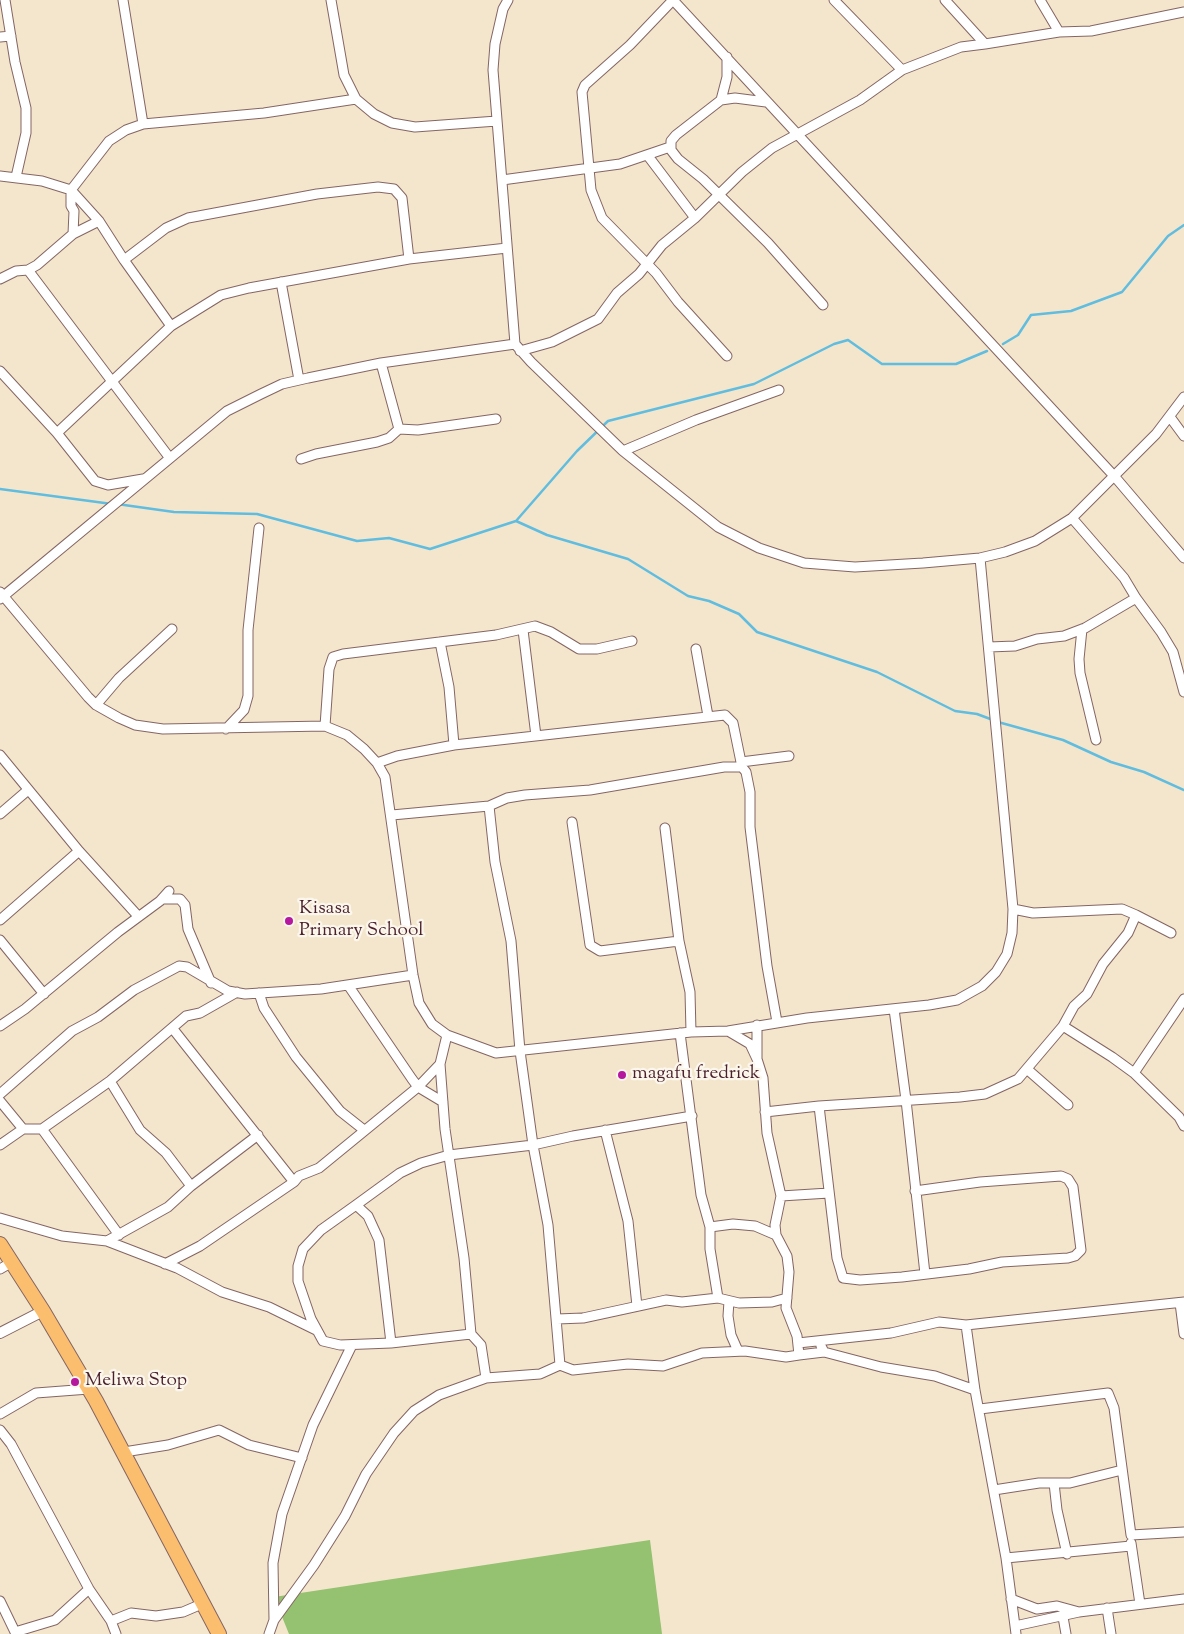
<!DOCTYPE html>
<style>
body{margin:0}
canvas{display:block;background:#f3e6cc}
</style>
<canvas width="1184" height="1634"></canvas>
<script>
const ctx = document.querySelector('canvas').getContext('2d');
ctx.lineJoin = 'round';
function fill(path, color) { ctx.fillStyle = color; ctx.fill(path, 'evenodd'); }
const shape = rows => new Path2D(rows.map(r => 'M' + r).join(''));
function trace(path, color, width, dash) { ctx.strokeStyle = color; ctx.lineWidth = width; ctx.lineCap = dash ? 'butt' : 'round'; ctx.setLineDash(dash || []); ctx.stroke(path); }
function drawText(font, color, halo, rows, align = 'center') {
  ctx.font = font + ' "Sorts Mill Goudy",serif'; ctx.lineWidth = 4.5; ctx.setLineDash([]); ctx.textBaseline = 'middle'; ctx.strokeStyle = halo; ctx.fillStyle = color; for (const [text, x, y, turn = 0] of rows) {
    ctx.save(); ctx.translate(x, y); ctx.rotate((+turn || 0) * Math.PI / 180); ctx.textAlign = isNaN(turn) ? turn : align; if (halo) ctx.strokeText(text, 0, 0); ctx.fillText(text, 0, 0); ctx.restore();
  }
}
const green = shape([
 [650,1540,662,1634,289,1634,274,1597]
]);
const stream = shape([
 [1003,344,1018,335,1031,315,1071,311,1122,292,1168,236,1184,225],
 [0,489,112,504],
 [117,504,174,512,257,514,357,541,389,538,430,549,516,521,577,451,608,421,754,384,834,344,848,340,882,364,956,364,987,351],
 [516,521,547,535,628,559,688,596,709,601,739,614,757,632,877,672,955,711,977,714,993,720],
 [998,722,1063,740,1111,762,1144,772,1184,790]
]);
const minor = shape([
 [5,0,15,62,26,108,26,133,16,177],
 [123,0,143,124],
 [331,0,344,75,356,99,374,114,392,123,415,127,497,121],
 [508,0,503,9,495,44,493,70,515,344,531,362,623,451,718,527,759,548,804,563,855,567,923,563,980,558,1005,552,1035,541,1072,518,1156,434,1184,397],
 [673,0,1115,477,1184,558],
 [673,0,630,45,585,85,582,92,591,190,602,218,656,273,678,302,727,356],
 [834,0,902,70],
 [945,0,985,44,1059,32,1091,31,1184,12],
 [1040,0,1059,32],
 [0,37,11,36],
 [727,57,727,77,721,100,676,135,671,141,671,150,678,159,703,179,768,243,823,305],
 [721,100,735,98,766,102],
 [648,156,695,218],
 [0,176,42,181,71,190,99,221,124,260,171,326],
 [502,180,620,164,670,147],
 [73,234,74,211,71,206,71,190,109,141,126,130,143,124,264,113,356,99],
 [124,260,166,228,188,218,317,194,378,187,394,189,402,198,409,259],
 [28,270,169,457],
 [0,279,16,271,28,270,37,265,73,234,99,221],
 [281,282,299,380],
 [520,351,552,342,598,319,617,293,639,274,662,245,695,218,742,172,772,148,860,100,902,70,961,47,985,44],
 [381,363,399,429,418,430,496,419],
 [0,371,57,433,95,481,108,485,143,479],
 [1170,417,1184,436],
 [57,433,171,326,221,295,249,288,409,259,507,248],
 [623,451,696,420,779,390],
 [301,459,316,454,377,442,389,438,399,429],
 [1072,518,1124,578,1136,598,1161,632,1173,652,1184,692],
 [0,592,88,697,96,705,119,718,135,725,163,729,325,726,347,735,364,749,377,763,385,777,413,975,419,1003,432,1024,447,1035,496,1053,691,1032,728,1031,807,1018,929,1005,957,1000,982,986,996,972,1007,954,1012,933,1013,909,980,558],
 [0,599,227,411,261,394,282,384,308,378,381,363,515,344],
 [1082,629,1079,659,1080,673,1096,740],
 [523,630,536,736],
 [440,642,449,687,454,745],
 [989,647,1015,646,1037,639,1064,636,1085,628,1136,598],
 [696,649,708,716],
 [96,705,119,678,172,629],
 [325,726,329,669,333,657,343,654,496,635,535,626,551,632,579,649,597,649,632,641],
 [226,729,244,710,248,696,248,630,259,528],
 [0,755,79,851,138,916],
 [741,762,789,756],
 [377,763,397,756,454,745,725,715,733,723,742,767],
 [489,806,495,862,511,941,520,1051,533,1145,548,1225,560,1365],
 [0,814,28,790],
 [392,815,489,806,507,798,525,795,590,790,724,767,742,767,746,772,750,792,750,827,767,966,777,1022],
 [572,822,590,945,600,951,679,941],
 [665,828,679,941,690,992,691,1032],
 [162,899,180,899,185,905,188,929,211,983],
 [1136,915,1171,933],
 [0,920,79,851],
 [0,940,44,994],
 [348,985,412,1079,418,1087,443,1102],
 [259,993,264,1008,296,1057,340,1111,364,1130],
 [894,1009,906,1100,925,1274],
 [757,1025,757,1058],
 [0,1026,25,1009,118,932,160,901,169,891],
 [1063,1026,1112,1057,1134,1073,1179,1117,1184,1126],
 [173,1029,294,1182,299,1176,319,1168,418,1087,440,1064],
 [728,1031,750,1044,757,1059,763,1078,767,1133,781,1196,775,1225,776,1235,787,1256,789,1272,786,1308,797,1336,799,1355,824,1352],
 [680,1033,701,1195,710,1227,710,1249,718,1298],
 [447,1035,440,1064,445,1129,464,1258,471,1334],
 [1028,1070,1068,1105],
 [1134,1073,1184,999],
 [110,1081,140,1130,166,1153,191,1186],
 [0,1094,72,1031,98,1017,134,990,179,966,187,967,228,991,245,994,321,989,413,975],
 [0,1101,23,1129],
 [819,1106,960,1097,985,1094,1018,1079,1063,1026,1074,1006,1087,994,1103,964,1128,933,1136,915,1122,909,1033,913,1013,909],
 [765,1112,819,1106,837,1258,843,1278,860,1280,902,1277,969,1269,1002,1262,1068,1258,1075,1256,1081,1250,1073,1187,1068,1179,1061,1176,980,1182,915,1191],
 [42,1129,119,1235],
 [605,1130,628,1221,637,1306],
 [0,1145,23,1129,42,1129,110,1081,186,1016,200,1013,237,992],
 [781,1196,829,1193],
 [356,1205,368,1216,379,1240,391,1343],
 [0,1218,62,1236,107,1241,168,1207,191,1186,258,1135],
 [710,1227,733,1224,755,1226,776,1235],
 [107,1241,177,1268,222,1292,269,1307,316,1330],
 [165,1264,200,1246,294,1182],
 [0,1269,12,1262],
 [729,1301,728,1316,731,1335,738,1351],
 [1180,1303,1184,1334],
 [557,1319,583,1318,666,1300,682,1302,718,1298,739,1303,772,1302,787,1298],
 [966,1325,975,1390,1006,1558,1015,1626],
 [798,1343,891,1333,939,1322,966,1325,1184,1302],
 [821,1346,824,1352,881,1367,935,1376,975,1390],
 [486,1378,481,1345,471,1334,391,1343,340,1345,323,1341,311,1319,298,1281,298,1266,303,1249,321,1230,356,1205,400,1173,421,1163,449,1155,533,1145,573,1136,692,1116],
 [980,1409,1108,1393,1114,1408,1131,1535,1184,1532],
 [0,1414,36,1393,89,1389],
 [0,1430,11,1444,89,1589,111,1621,116,1634],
 [124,1452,168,1445,219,1430,249,1445,302,1458],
 [1054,1483,1057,1510,1067,1554],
 [994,1490,1039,1483,1070,1483,1122,1470],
 [1131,1543,1140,1604],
 [1006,1558,1131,1546],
 [1011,1599,1037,1609,1057,1606,1079,1612],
 [0,1601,16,1634],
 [1107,1608,1111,1634],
 [1063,1617,1066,1634],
 [274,1620,314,1565,345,1516,366,1474,394,1433,414,1411,439,1395,486,1378,540,1374,560,1365,573,1370,628,1364,663,1366,702,1353,745,1351,786,1357,799,1355],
 [111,1621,131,1613,156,1616,183,1612,204,1603],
 [15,1632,55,1620,89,1589],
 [269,1634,274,1620,273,1563,282,1514,313,1425,352,1345],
 [1016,1634,1015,1626,1079,1612,1184,1599]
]);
const tertiary = shape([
 [0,1333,43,1311]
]);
const trunk = shape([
 [0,1244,43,1311,96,1401,219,1634]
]);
const markers = [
 [289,921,5,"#b5179e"],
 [622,1075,5,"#b5179e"],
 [75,1382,5,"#b5179e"]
];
const poiNames = [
 ["Kisasa",299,910],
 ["Primary School",299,932],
 ["magafu fredrick",632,1075],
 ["Meliwa Stop",85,1382]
];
fill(green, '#94c270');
trace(stream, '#61bddf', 2.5);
trace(minor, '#856563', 11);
trace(tertiary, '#856563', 12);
trace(trunk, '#856563', 16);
trace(minor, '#fff', 9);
trace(tertiary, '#fff', 10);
trace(trunk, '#fbbe6e', 14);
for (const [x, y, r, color] of markers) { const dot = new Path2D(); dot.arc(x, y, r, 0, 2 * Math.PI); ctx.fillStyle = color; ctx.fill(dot); trace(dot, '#fbf7ec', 2); }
drawText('19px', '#4a1f2b', '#fbf7ec', poiNames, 'left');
</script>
